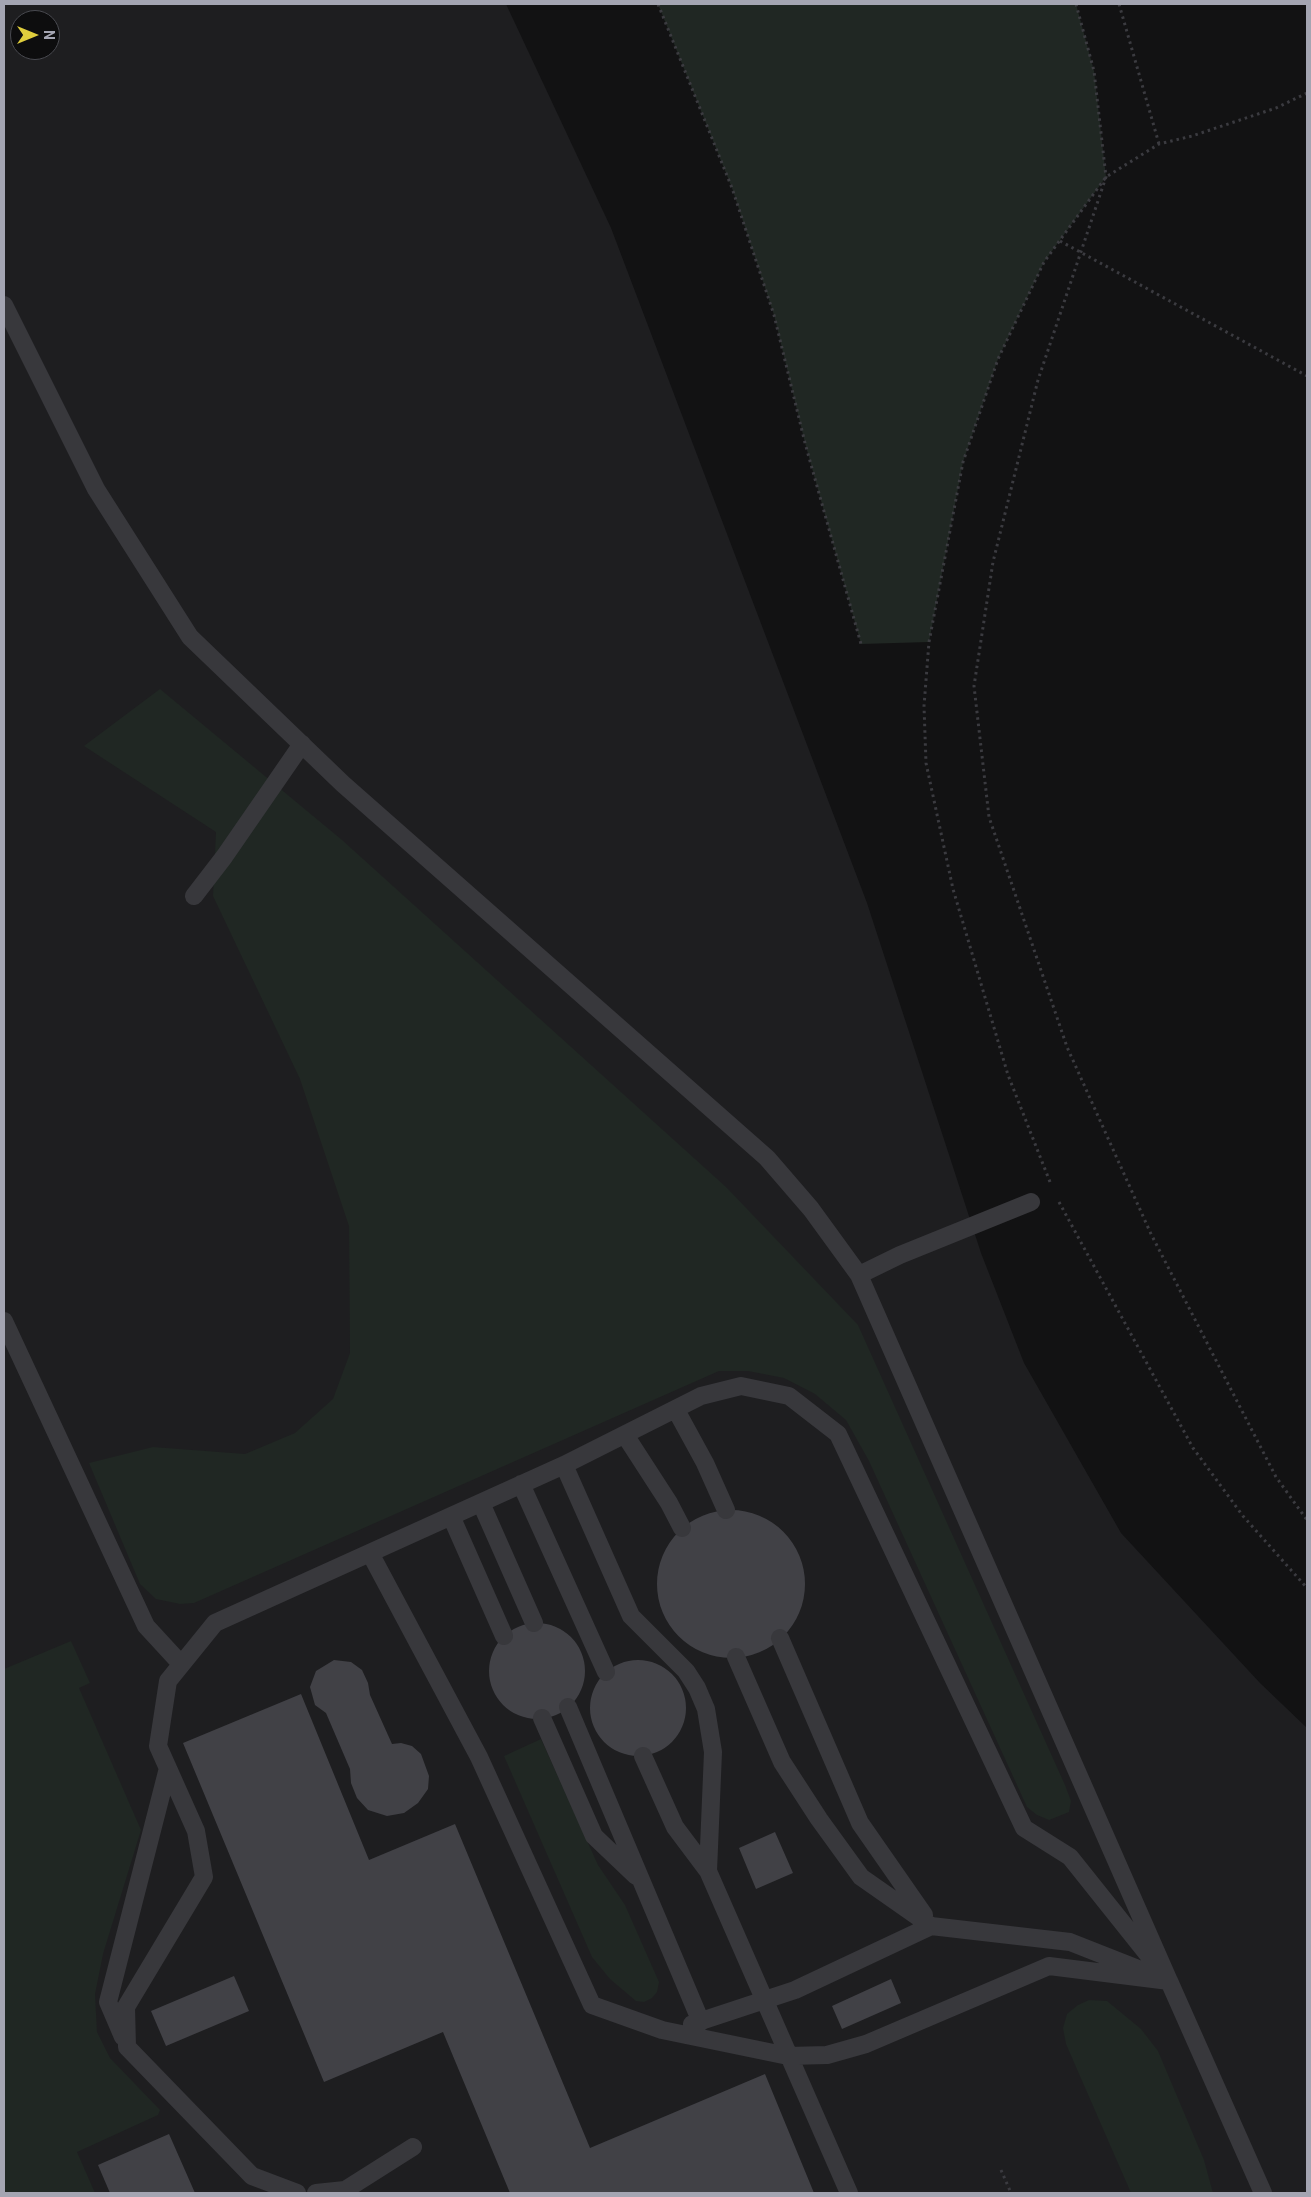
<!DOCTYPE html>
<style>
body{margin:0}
#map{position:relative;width:1311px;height:2197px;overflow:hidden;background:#121213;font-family:Roboto,sans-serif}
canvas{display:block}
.frame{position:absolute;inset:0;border:5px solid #a4a5b2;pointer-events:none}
.north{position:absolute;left:10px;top:10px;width:50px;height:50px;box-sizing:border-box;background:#0d0d0e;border:1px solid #494a50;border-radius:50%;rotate:90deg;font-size:14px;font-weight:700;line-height:20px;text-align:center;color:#a4a5b2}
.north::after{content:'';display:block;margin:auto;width:18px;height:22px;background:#dfcd3d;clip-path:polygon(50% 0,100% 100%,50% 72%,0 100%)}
</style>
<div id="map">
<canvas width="1311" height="2197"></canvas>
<div class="frame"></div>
<div class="north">N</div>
</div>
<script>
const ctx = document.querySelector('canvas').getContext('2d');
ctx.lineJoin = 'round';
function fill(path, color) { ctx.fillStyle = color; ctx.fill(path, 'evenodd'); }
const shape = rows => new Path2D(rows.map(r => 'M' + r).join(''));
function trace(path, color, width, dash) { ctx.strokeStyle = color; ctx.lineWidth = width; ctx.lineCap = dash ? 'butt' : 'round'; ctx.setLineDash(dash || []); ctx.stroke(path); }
const built = shape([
 [4,4,506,4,611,228,867,903,981,1253,1024,1363,1121,1533,1260,1683,1307,1728,1307,2193,24,2193,4,2143],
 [20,20,50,20,50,50,20,50]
]);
const green = shape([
 [658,4,1076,4,1094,71,1106,177,1044,262,998,359,963,462,929,642,861,644,805,443,774,315,732,188],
 [160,689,342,840,726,1187,858,1325,1065,1785,1071,1801,1069,1812,1049,1820,1037,1815,1027,1807,869,1461,846,1420,815,1394,784,1378,748,1371,719,1371,194,1603,180,1604,156,1599,140,1584,89,1463,153,1447,245,1454,295,1433,333,1399,350,1353,349,1226,300,1079,213,896,216,832,84,746],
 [71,1641,90,1683,79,1688,141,1830,103,1954,95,1994,97,2032,110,2058,160,2110,158,2115,77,2152,95,2193,4,2193,4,1669],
 [541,1739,598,1865,625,1905,659,1982,657,1992,652,1998,644,2002,636,2001,610,1979,592,1957,504,1756],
 [1089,2000,1107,2001,1141,2029,1158,2051,1204,2160,1213,2193,1131,2193,1066,2044,1063,2028,1067,2014,1078,2005]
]);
const building = shape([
 '657 1584a74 74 0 1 1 148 0a74 74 0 1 1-148 0Z',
 '489 1671a48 48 0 1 1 96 0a48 48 0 1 1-96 0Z',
 '590 1708a48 48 0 1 1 96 0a48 48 0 1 1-96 0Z',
 [334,1660,351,1662,362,1670,368,1683,370,1695,392,1744,401,1743,412,1746,421,1754,429,1776,428,1789,418,1803,404,1813,387,1816,368,1810,357,1798,351,1783,350,1769,326,1713,315,1705,310,1687,316,1671],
 [301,1694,369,1860,455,1824,590,2148,765,2074,814,2193,510,2193,443,2032,324,2082,183,1743],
 [775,1832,793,1873,756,1889,739,1848],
 [234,1976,249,2011,166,2046,151,2011],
 [891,1979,901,2003,842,2029,832,2006],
 [169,2134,195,2193,110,2193,98,2165]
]);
const path = shape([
 [658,4,732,188,774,315,805,443,861,644],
 [1076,4,1094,71,1106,177,1038,380,993,562,974,686,989,817,1067,1047,1151,1234,1276,1477,1307,1520],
 [1119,4,1159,144],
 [1060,241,1307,376],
 [1050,1182,1008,1075,953,889,926,763,924,706,929,642,963,462,998,359,1044,262,1106,177,1159,144,1192,136,1276,108,1307,93],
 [1059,1202,1193,1448,1243,1516,1307,1588],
 [1001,2170,1011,2193]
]);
const lane = shape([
 [4,305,96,489,190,637,343,784,767,1158,811,1209,859,1275,1169,1981],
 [194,896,224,857,302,744],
 [859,1275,900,1255,1031,1202],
 [4,1321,146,1626,181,1664],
 [676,1410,705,1463,726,1510],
 [625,1435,669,1503,682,1528],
 [564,1465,631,1616,686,1671,697,1688,706,1709,713,1752,708,1871,849,2193],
 [521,1484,606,1672],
 [481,1503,534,1623],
 [451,1516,504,1636],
 [370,1553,479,1757,592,2005,662,2030,788,2056,827,2055,866,2044,1049,1966,1169,1981],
 [780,1638,860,1823,924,1915],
 [736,1657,782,1762,819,1819,861,1877,931,1926,1070,1942,1169,1981,1263,2193],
 [568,1707,701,2022],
 [542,1718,594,1836,636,1876],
 [643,1756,675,1827,708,1871],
 [692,2024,795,1990,931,1926],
 [123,2037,108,2002,168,1768],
 [297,2193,252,2176,127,2047,126,2007,204,1877,196,1831,158,1746,168,1681,215,1623,564,1465,701,1396,741,1386,789,1396,838,1434,1024,1828,1070,1857,1153,1961],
 [316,2193,345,2190,413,2147]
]);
fill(built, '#1e1e20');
fill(green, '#202723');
fill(building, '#414146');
trace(path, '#3b3b40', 3, [2.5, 4]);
trace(lane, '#38383c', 18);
</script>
